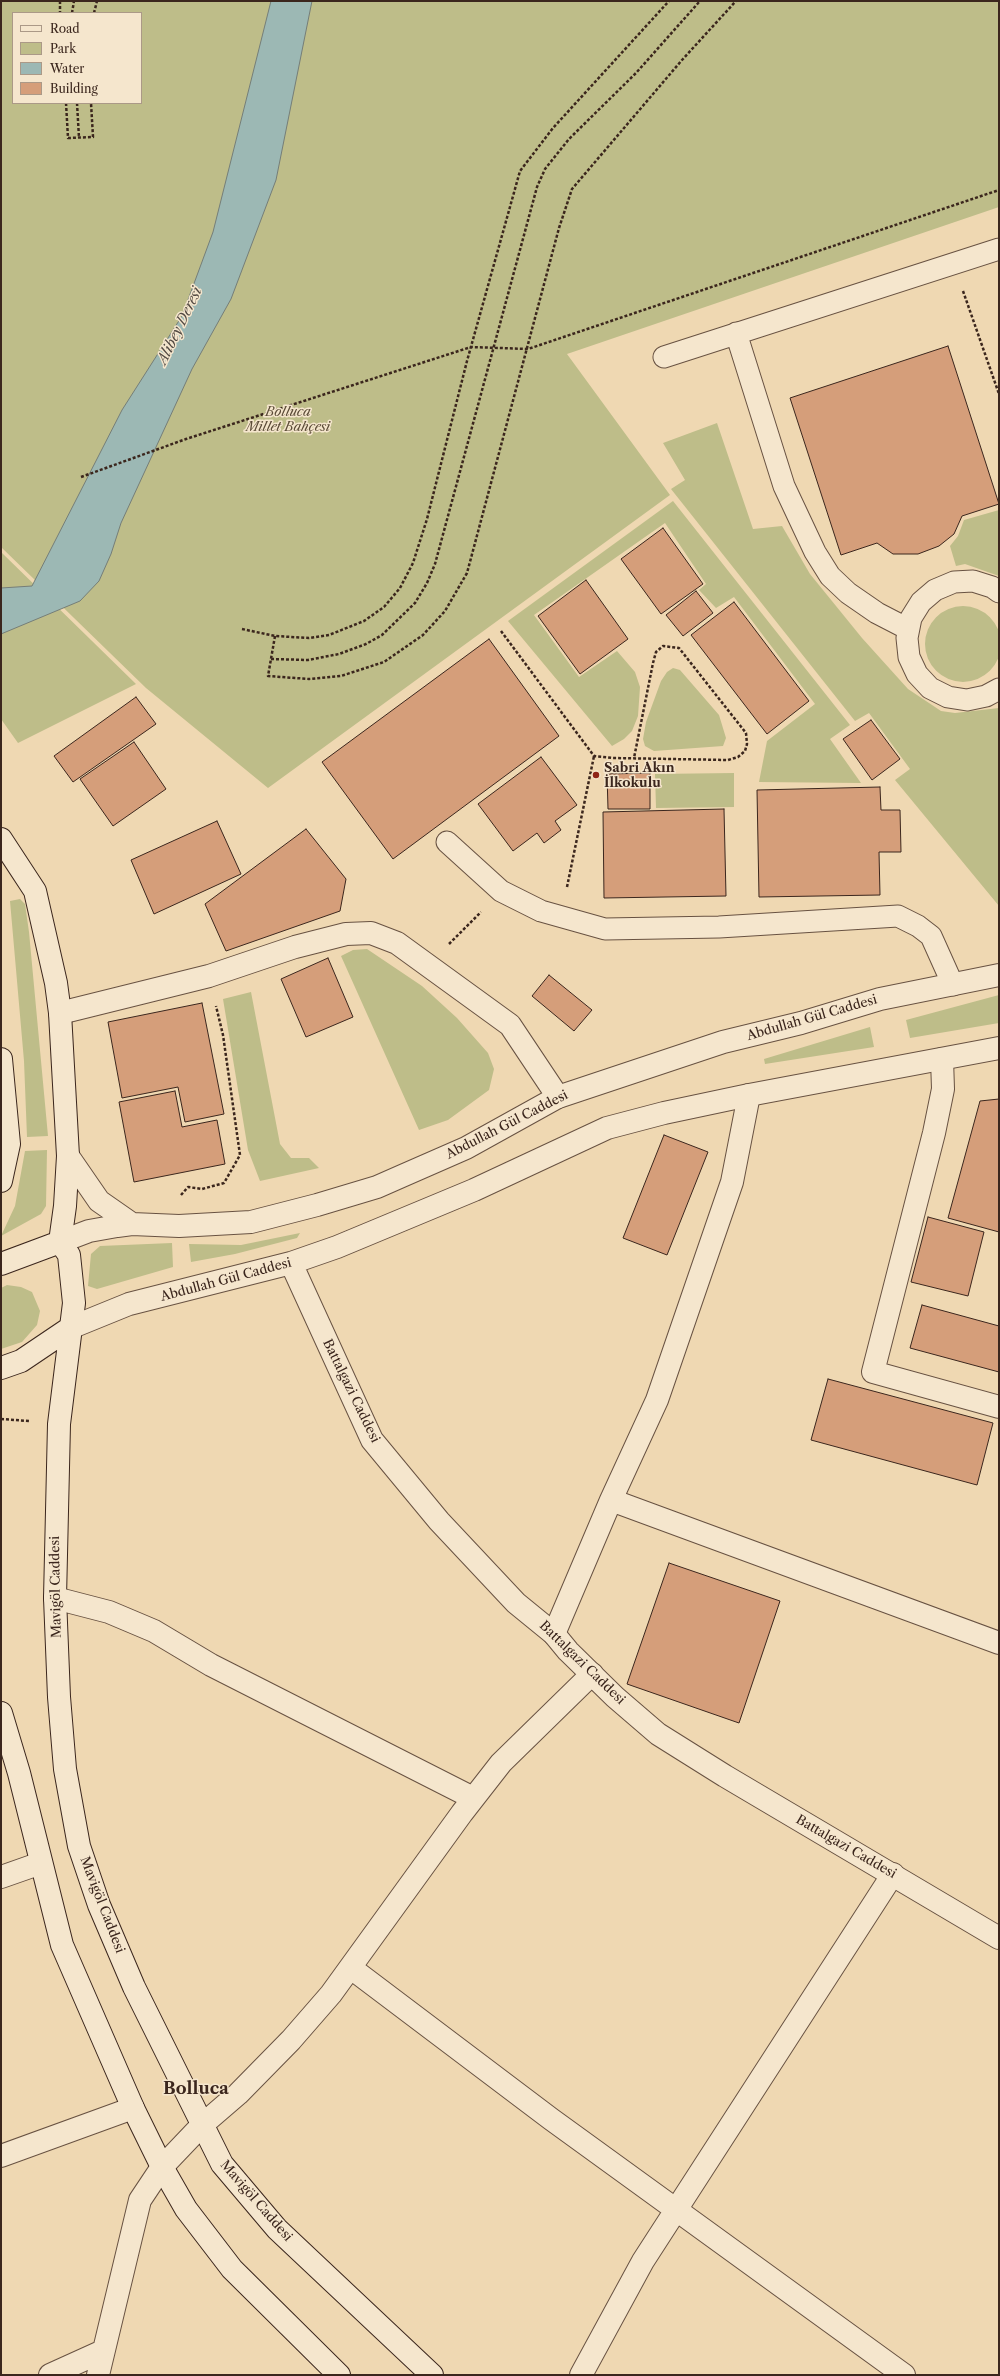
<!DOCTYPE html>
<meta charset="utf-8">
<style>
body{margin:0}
#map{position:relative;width:1000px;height:2376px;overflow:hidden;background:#efd8b2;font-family:"Libre Caslon Text",serif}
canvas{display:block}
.frame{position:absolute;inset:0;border:2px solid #3b261d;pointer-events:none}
.legend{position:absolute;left:12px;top:12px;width:130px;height:92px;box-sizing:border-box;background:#f5e6cd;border:1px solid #ab9987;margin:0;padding:5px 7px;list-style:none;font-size:12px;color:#3b261d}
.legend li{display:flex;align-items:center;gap:8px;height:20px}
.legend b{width:20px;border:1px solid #ab9987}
</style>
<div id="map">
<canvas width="1000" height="2376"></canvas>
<div class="frame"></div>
<ul class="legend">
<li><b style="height:5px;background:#f5e6cd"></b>Road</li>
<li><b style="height:11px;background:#bebd89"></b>Park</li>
<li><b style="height:11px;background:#9cb8b4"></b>Water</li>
<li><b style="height:11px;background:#d59e7a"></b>Building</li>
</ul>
</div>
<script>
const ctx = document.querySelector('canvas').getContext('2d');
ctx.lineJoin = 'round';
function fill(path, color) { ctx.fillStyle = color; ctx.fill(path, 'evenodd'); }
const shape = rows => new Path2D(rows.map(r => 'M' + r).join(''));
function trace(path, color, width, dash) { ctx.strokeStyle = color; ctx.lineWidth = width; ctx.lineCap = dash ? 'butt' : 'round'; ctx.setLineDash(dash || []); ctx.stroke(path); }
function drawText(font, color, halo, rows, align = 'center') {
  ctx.font = font + ' "Libre Caslon Text",serif'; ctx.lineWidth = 3; ctx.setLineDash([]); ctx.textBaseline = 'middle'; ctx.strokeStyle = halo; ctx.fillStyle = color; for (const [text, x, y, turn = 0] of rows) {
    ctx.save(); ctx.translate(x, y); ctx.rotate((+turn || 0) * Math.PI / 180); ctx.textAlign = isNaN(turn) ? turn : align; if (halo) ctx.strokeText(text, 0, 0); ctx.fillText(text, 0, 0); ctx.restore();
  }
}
const green = shape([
 [1,1,999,1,999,207,567,354,670,495,268,788,146,688,1,547],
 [13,13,141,13,141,103,13,103],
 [717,423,753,529,782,526,810,574,862,638,908,689,941,711,955,713,999,708,999,906,895,780,910,769,869,713,855,721,671,489,685,480,663,443],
 [673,501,850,725,830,739,861,783,759,782,767,741,815,704,734,597,716,608,699,590,706,584,665,523,534,615,579,677,617,651,635,672,640,687,638,716,632,731,624,739,612,746,508,621],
 [999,510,999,576,965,564,956,566,950,546,958,536,964,520],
 [1,552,136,684,18,743,1,719],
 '925 644a38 38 0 1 1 76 0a38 38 0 1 1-76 0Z',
 [673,668,680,670,719,715,726,738,723,746,654,751,645,746,643,739,646,722,661,681,667,672],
 [734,773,734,807,656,808,655,774],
 [20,899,25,904,29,932,48,1136,27,1137,24,1061,10,901],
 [367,949,422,986,457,1018,488,1053,494,1069,489,1090,448,1120,419,1130,341,956,353,950],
 [251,992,280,1144,291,1158,309,1158,319,1168,260,1181,248,1150,223,999],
 [999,995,999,1023,910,1038,906,1020],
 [870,1027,874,1047,765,1064,764,1059],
 [47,1150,46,1206,41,1214,1,1236,15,1206,25,1151],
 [300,1233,297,1238,235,1254,191,1262,189,1244,241,1245],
 [172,1243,173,1267,97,1289,88,1286,91,1254,100,1246],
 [7,1285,21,1287,32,1292,40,1311,37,1325,22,1342,1,1349,1,1288]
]);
const water = shape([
 [271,1,312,1,276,180,231,299,192,369,121,523,111,554,99,581,80,601,1,634,1,588,32,586,122,410,182,316,213,232,271,1]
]);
const building = shape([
 [948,346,999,504,962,516,954,534,939,546,918,554,893,554,877,543,841,555,790,398,948,346],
 [663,528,703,584,661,614,621,559,663,528],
 [586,580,628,639,580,674,538,616,586,580],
 [696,591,713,613,683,636,666,615,696,591],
 [734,602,809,701,767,734,691,635,734,602],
 [489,639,559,736,393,859,322,762,489,639],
 [136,697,156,724,73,782,54,756,136,697],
 [871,720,900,759,872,780,843,739,871,720],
 [134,742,166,789,113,826,80,779,134,742],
 [541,757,577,805,555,821,561,830,544,843,537,833,513,851,478,804,541,757],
 [650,773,650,809,608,809,607,774,650,773],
 [880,787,881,810,900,810,901,852,879,852,880,895,759,897,757,790,880,787],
 [724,809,726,896,604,898,603,812,724,809],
 [217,821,241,874,154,914,131,860,217,821],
 [306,829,346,879,340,911,226,951,205,904,306,829],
 [328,958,353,1017,306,1037,281,979,328,958],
 [549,975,592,1010,574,1031,532,996,549,975],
 [202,1003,224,1114,185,1122,178,1087,122,1098,108,1022,202,1003],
 [175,1091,182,1127,217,1120,225,1164,134,1182,119,1102,175,1091],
 [999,1099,999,1232,948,1218,980,1101,999,1099],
 [664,1135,708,1152,667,1255,623,1238,664,1135],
 [928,1217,984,1232,968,1296,911,1282,928,1217],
 [922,1305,999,1326,999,1372,910,1348,922,1305],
 [828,1379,993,1423,977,1485,811,1440,828,1379],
 [669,1563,780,1601,739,1723,627,1684,669,1563]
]);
const path = shape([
 [60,1,60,13],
 [72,13,74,1],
 [94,13,97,1],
 [66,103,68,138,93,137,91,103],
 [77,103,79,138],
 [963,291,999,394],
 [81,477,186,439,471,347,528,349,999,190],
 [242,629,275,636,309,638,329,635,364,621,384,607,400,588,413,563,427,519,467,361,520,171,553,128,669,1],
 [501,631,594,756,613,758,728,760,738,757,745,751,747,744,746,733,679,648,663,646,656,652,653,663,634,758],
 [275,636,268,676,309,679,341,676,384,662,423,635,445,611,467,573,559,228,572,189,682,60,736,1],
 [271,659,308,660,339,654,366,644,382,635,415,603,427,583,435,564,537,187,545,169,569,139,636,73,700,1],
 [567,887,594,756],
 [449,944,481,912],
 [181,1195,188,1187,202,1189,224,1183,240,1155,223,1035,216,1006],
 [1,1419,29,1421]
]);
const service = shape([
 [736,333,784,486,815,552,830,576,848,593,877,613,908,629],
 [664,357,999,249],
 [999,592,992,587,973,581,954,582,935,590,921,602,911,618,907,638,909,657,917,674,930,688,948,697,967,700,986,696,999,689],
 [447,842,501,891,541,911,605,929,719,927,898,916,918,926,931,936,953,985]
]);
const minor = shape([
 [60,1013,209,976,295,947,346,934,371,933,397,943,510,1025,558,1097],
 [942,1059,943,1089,934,1133,873,1372,999,1407],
 [611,1500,999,1643],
 [55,1598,109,1612,154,1631,211,1665,473,1798],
 [554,1634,611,1500,657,1400,732,1182,749,1095],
 [1,1877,41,1863],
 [351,1968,551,2119,904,2375],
 [1,2156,133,2108],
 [50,2375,103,2351],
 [98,2375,140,2200,162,2167,202,2125,238,2094,291,2040,331,1994,462,1813,501,1763,592,1674],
 [581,2375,643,2261,893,1874]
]);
const tertiary = shape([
 [68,1156,99,1201,132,1224],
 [60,1242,89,1231,117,1226,132,1224,179,1226,251,1222,317,1205,377,1187,402,1176,466,1148,558,1097,723,1042,801,1023,880,999,999,975],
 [291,1263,372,1440,439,1521,516,1603,554,1634,568,1651,615,1697,658,1734,725,1776,999,1938],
 [70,1328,129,1304,291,1263,337,1247,474,1190,607,1128,664,1113,749,1095,999,1048]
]);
const secondary = shape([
 [1,839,35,891,56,983,60,1013,68,1156,65,1206,60,1242,69,1255,74,1303,59,1424,55,1598,59,1697,65,1769,79,1846,99,1905,134,1987,222,2164,277,2229,432,2375],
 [1,1059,9,1144,1,1181],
 [1,1264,60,1242],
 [1,1368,21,1361,70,1328],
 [1,1713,19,1773,62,1945,133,2108,162,2167,186,2209,232,2269,339,2375]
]);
const markers = [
 [596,775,4,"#8f2418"]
];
const parkNames = [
 ["Bolluca",288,412],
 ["Millet Bahçesi",288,427]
];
const poiNames = [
 ["Sabri Akın",604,768],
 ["İlkokulu",604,783]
];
const streetNames = [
 ["Abdullah Gül Caddesi",812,1018,-16],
 ["Abdullah Gül Caddesi",507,1125,-27],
 ["Abdullah Gül Caddesi",226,1280,-15],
 ["Battalgazi Caddesi",351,1391,64],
 ["Mavigöl Caddesi",56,1587,-91],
 ["Battalgazi Caddesi",582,1663,44],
 ["Battalgazi Caddesi",846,1847,30],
 ["Mavigöl Caddesi",102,1905,69],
 ["Mavigöl Caddesi",256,2201,49]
];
const waterNames = [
 ["Alibey Deresi",180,326,-64]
];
const districtNames = [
 ["Bolluca",196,2089]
];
fill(green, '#bebd89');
fill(water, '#9cb8b4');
trace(water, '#757e78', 1);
fill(building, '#d59e7a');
trace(building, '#3b261d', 1);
trace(service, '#685242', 23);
trace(minor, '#685242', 24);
trace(tertiary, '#685242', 24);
trace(secondary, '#3b261d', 24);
trace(path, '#3b261d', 2.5, [3, 2]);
trace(service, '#f5e6cd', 21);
trace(minor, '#f5e6cd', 22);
trace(tertiary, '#f5e6cd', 22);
trace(secondary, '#f5e6cd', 22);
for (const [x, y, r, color] of markers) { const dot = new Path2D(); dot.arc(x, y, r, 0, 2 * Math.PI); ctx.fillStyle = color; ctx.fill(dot); trace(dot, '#f5e6cd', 1.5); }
drawText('italic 13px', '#5c4c38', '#f5e6cd', parkNames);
drawText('bold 13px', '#3b261d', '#f5e6cd', poiNames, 'left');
drawText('13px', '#3b261d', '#f5e6cd', streetNames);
drawText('italic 14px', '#534a43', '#f5e6cd', waterNames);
drawText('bold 17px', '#3b261d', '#f5e6cd', districtNames);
</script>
